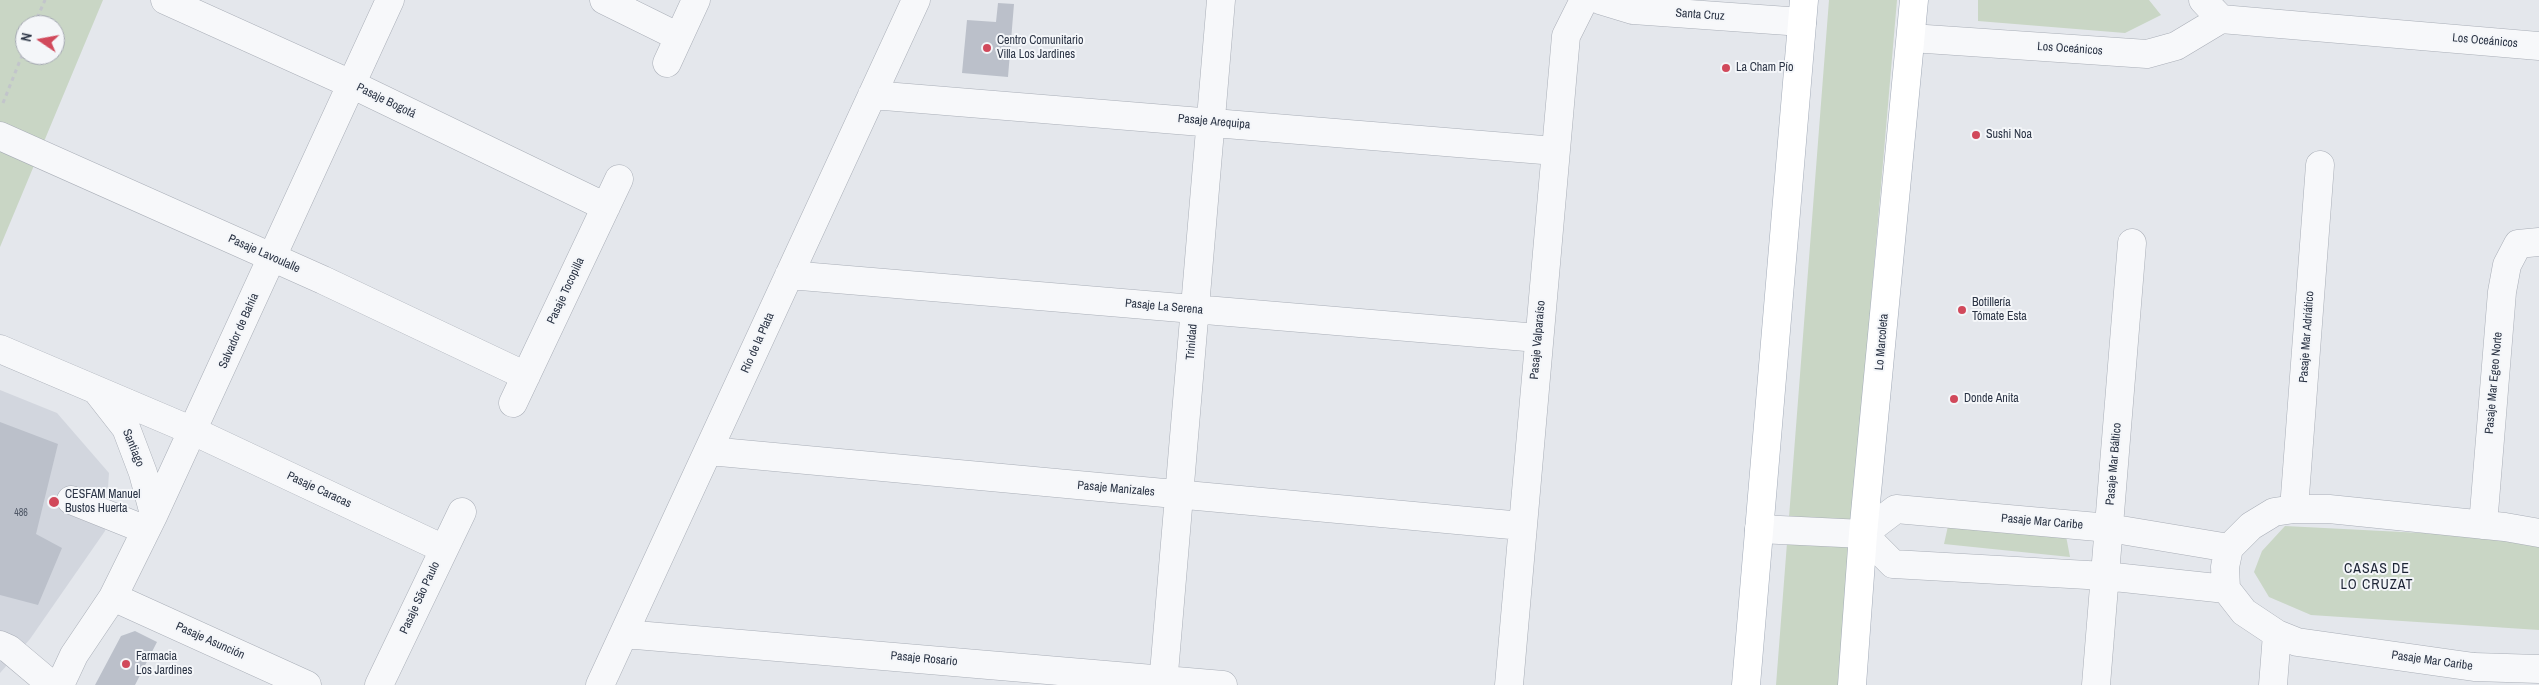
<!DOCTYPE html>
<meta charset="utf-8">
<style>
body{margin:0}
#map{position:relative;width:2539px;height:685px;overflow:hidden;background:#e4e7ec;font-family:"Archivo Narrow",sans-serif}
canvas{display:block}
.north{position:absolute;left:15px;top:15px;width:50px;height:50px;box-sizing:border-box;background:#f4f6f9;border:1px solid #a4a8b1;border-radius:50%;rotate:282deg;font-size:14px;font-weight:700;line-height:20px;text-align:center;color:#2b3445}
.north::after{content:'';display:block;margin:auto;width:18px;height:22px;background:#d1495b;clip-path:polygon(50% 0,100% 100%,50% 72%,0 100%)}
</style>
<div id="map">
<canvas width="2539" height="685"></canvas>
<div class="north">N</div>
</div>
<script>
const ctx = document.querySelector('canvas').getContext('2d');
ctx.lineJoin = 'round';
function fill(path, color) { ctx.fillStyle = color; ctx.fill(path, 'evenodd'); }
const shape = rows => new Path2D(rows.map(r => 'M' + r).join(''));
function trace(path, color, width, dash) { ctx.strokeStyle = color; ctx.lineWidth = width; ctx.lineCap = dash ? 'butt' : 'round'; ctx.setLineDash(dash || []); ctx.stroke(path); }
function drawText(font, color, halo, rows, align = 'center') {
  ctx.font = font + ' "Archivo Narrow",sans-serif'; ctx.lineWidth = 4; ctx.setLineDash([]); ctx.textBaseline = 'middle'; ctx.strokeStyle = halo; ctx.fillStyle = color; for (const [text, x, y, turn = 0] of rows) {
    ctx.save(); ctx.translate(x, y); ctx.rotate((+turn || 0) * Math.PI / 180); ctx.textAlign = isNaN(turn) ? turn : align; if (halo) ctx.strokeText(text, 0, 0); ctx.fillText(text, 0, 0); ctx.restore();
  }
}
const built = shape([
 [0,390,57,413,109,473,105,531,30,639,0,673]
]);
const green = shape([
 [0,0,103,0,0,247],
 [25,25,55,25,55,55,25,55],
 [1829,0,1897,0,1838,685,1776,685],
 [1978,0,2149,0,2161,15,2125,33,1978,21],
 [1948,526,2066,536,2070,557,1944,544],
 [2285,526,2539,539,2539,630,2311,615,2269,597,2254,572,2262,551]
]);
const building = shape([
 [998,3,1014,4,1008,77,962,73,967,20,996,22],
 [0,422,58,444,36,534,62,548,38,605,0,595],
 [135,631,157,642,135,685,95,685,121,636]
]);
const path = shape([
 [34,25,45,0],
 [3,103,25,48]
]);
const minor = shape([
 [165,0,351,84,606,207],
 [604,0,679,37],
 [1600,0,1633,10,1802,22],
 [2203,0,2221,19],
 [1911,38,2147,54,2176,46,2221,19,2539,46],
 [667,63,696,0],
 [872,95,1555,151],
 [0,136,323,280,526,376],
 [789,275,1538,338],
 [0,349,193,431,444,549],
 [97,391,126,428,143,473,154,514],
 [513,403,619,179],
 [709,451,1522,526],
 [71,500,146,530],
 [2294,509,2320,165],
 [2483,525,2502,292,2507,265,2518,244,2539,242],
 [1759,529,1863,534,1896,509,2109,528,2229,548],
 [2539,533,2505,527,2329,509,2294,509,2274,512,2251,526,2229,548,2225,567,2226,589,2244,612,2277,634,2297,642,2474,667,2539,669],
 [1863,534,1893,564,2105,576,2226,589],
 [113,597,307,685],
 [624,634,1223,685],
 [0,645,9,649,47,681],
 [60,685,74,655,113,597,154,514,390,0],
 [379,685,462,512],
 [600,685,916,0],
 [1163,685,1221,0],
 [1509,685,1566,36,1584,0],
 [2096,685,2132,243],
 [2273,685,2277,634]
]);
const major = shape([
 [1746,685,1804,0],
 [1852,685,1863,534,1914,0]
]);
const markers = [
 [987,48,5,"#d1495b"],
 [1726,68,5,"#d1495b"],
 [1976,135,5,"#d1495b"],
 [1962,310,5,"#d1495b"],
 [1954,399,5,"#d1495b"],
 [54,502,6,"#d1495b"],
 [126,664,5,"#d1495b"]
];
const numberNames = [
 ["486",21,513]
];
const streetNames = [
 ["Santa Cruz",1700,15,4],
 ["Los Oceánicos",2485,41,5],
 ["Los Oceánicos",2070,49,4],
 ["Pasaje Bogotá",386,101,26],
 ["Pasaje Arequipa",1214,122,5],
 ["Pasaje Lavoulalle",264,254,24],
 ["Pasaje Tocopilla",566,291,-65],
 ["Pasaje La Serena",1164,307,5],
 ["Salvador de Bahía",239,331,-66],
 ["Pasaje Mar Adriático",2307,337,-86],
 ["Pasaje Valparaíso",1538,340,-85],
 ["Trinidad",1192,342,-85],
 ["Lo Marcoleta",1882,342,-85],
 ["Río de la Plata",758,343,-66],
 ["Pasaje Mar Egeo Norte",2494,383,-85],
 ["Santiago",133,448,68],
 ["Pasaje Mar Báltico",2114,464,-85],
 ["Pasaje Manizales",1116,489,5],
 ["Pasaje Caracas",319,490,25],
 ["Pasaje Mar Caribe",2042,522,5],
 ["Pasaje São Paulo",420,598,-65],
 ["Pasaje Asunción",210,641,24],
 ["Pasaje Rosario",924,659,5],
 ["Pasaje Mar Caribe",2432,661,8]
];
const poiNames = [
 ["Centro Comunitario",997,41],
 ["Villa Los Jardines",997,55],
 ["La Cham Pío",1736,68],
 ["Sushi Noa",1986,135],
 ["Botillería",1972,303],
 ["Tómate Esta",1972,317],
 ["Donde Anita",1964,399],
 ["CESFAM Manuel",65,495],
 ["Bustos Huerta",65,509],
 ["Farmacia",136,657],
 ["Los Jardines",136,671]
];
const neighbourhoodNames = [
 ["CASAS DE",2377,569],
 ["LO CRUZAT",2377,585]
];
fill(built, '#d2d6de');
fill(green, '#c9d6c5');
fill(building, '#bbc0ca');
trace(minor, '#a9aeb7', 29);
trace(major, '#a3abb8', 29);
trace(path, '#c2c5cb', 3, [4, 4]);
trace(minor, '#f7f8fa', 28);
trace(major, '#fff', 28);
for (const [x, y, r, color] of markers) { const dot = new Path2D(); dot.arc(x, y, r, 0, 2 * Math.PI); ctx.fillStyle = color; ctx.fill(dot); trace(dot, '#f4f6f9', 2); }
drawText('10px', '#4f5766', null, numberNames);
drawText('12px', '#2b3445', '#f4f6f9', streetNames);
drawText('12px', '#2b3445', '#f4f6f9', poiNames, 'left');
ctx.letterSpacing = '1px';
drawText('14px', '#1d2536', '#f4f6f9', neighbourhoodNames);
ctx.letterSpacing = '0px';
</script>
